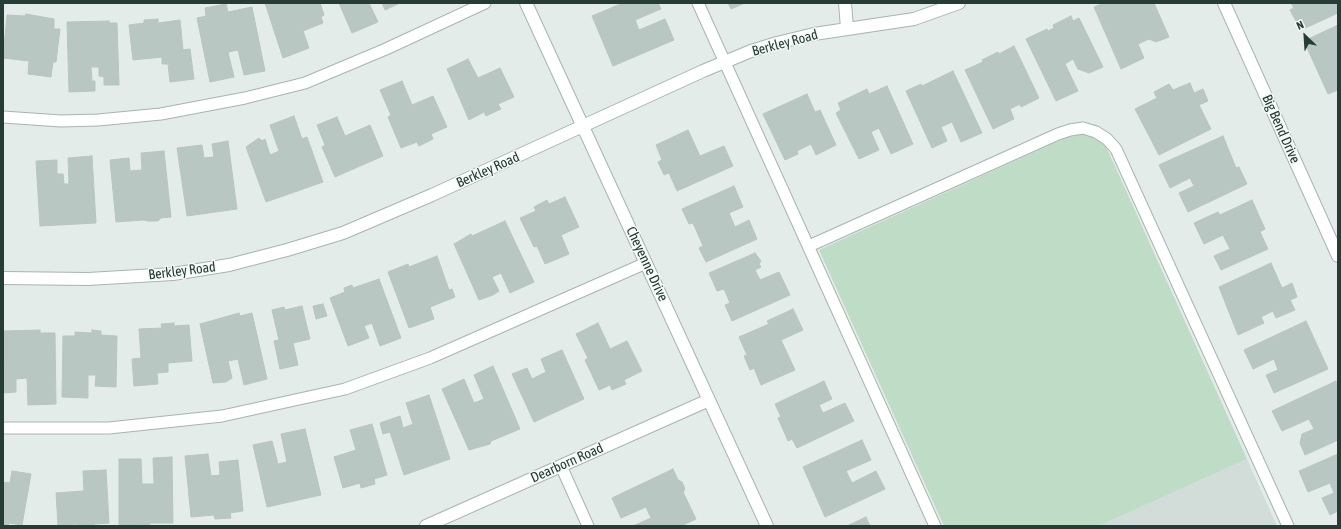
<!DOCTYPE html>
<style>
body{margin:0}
#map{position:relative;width:1341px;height:529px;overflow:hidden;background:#e4ece9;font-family:"Asap Condensed",sans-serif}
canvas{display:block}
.frame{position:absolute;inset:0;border:4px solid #253c37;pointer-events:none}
.north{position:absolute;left:1285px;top:16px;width:40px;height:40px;-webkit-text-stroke:3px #f4f9f7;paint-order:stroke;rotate:335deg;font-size:11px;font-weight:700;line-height:16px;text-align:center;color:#253c37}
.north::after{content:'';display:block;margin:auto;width:14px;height:18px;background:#253c37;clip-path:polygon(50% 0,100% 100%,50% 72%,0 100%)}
</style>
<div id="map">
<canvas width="1341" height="529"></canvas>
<div class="frame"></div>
<div class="north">N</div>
</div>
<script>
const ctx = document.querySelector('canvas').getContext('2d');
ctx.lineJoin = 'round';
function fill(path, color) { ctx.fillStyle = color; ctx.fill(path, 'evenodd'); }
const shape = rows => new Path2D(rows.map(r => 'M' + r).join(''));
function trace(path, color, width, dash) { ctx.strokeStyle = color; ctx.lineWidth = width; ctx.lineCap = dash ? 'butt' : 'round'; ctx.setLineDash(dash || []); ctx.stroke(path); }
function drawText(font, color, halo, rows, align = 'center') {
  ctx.font = font + ' "Asap Condensed",sans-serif'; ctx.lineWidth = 3; ctx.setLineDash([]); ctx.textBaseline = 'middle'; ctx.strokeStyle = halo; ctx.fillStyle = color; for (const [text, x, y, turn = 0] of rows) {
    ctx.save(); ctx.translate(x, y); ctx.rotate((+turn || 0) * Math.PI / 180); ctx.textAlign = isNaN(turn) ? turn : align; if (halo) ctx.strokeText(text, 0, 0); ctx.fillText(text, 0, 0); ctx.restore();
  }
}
const built = shape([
 [1247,459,1277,526,1099,526]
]);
const green = shape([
 [1096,124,1247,459,1099,526,944,526,819,250]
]);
const building = shape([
 [265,3,320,3,324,15,321,17,323,23,303,31,309,48,283,58,265,3],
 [339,3,369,3,378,22,352,33,339,3],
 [382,3,400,3,385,10,382,3],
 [623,3,658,3,661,9,635,20,639,30,665,19,674,40,613,66,592,16,623,3],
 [728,3,745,3,731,9,728,3],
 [1104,3,1154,3,1169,37,1156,42,1149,39,1138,44,1144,58,1121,69,1094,7,1104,3],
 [1291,3,1338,3,1338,13,1301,30,1290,10,1294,8,1291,3],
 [226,4,228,12,252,7,265,71,244,75,238,50,228,52,234,77,210,82,197,18,206,16,205,8,226,4],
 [26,14,54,19,54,29,60,29,56,62,53,62,51,77,28,74,29,61,3,58,7,15,25,16,26,14],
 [1071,16,1073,21,1079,18,1103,67,1089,73,1078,69,1073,59,1065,64,1078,91,1056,101,1026,39,1047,29,1048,31,1054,28,1053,25,1071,16],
 [158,19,158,23,180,20,183,50,190,49,194,79,170,82,168,64,162,64,162,57,133,60,129,25,144,23,144,20,158,19],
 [109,21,109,23,117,23,119,85,104,85,104,77,99,76,99,67,91,67,92,81,95,81,95,91,69,92,67,22,109,21],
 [1338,25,1338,90,1328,94,1304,41,1338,25],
 [1014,46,1039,98,1021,107,1020,104,1010,109,1014,119,993,129,965,70,983,62,982,60,998,52,999,54,1014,46],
 [468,59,478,78,500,68,514,97,498,104,501,109,486,116,484,112,469,120,447,69,468,59],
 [953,71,982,133,961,142,952,122,941,127,947,141,932,148,906,91,921,84,922,86,953,71],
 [402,81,412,105,433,96,447,127,431,134,433,139,419,146,417,142,401,148,388,117,391,115,380,90,402,81],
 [1190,83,1194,93,1203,89,1208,101,1199,105,1211,129,1159,155,1135,109,1157,98,1154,92,1169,84,1173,90,1190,83],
 [887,86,913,144,891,154,879,128,871,132,879,150,859,159,836,113,841,110,838,103,867,89,869,94,887,86],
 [807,94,815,112,820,110,836,145,816,155,811,144,797,151,798,154,785,160,763,114,807,94],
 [294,116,302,139,307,137,323,182,266,202,246,147,259,138,262,141,265,139,270,155,279,151,270,125,294,116],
 [337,117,345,136,370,125,383,156,335,177,322,147,325,145,317,125,337,117],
 [688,130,700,156,724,146,733,166,677,191,669,173,664,175,658,162,662,160,656,145,688,130],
 [1223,136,1236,168,1239,167,1247,184,1188,212,1179,193,1194,186,1190,178,1170,188,1159,165,1223,136],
 [228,141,237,209,187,216,177,148,202,145,204,158,214,157,212,144,228,141],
 [164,151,171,217,161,218,158,221,147,221,144,220,116,222,110,160,129,158,130,171,142,170,141,153,164,151],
 [92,156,96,223,40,226,36,161,57,160,57,174,63,174,64,184,69,184,68,158,92,156],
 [734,186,743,207,729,213,735,227,749,220,757,239,706,262,699,248,703,246,693,223,689,224,682,209,734,186],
 [565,197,579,227,561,235,569,254,545,264,537,246,534,247,520,218,536,211,534,207,547,200,549,204,565,197],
 [1252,200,1265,229,1260,232,1268,249,1221,270,1214,256,1230,249,1223,235,1204,244,1194,223,1218,212,1220,215,1252,200],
 [505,221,534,282,510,293,501,273,492,277,499,291,493,295,479,300,454,244,471,234,472,236,505,221],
 [755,253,761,261,759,264,761,267,755,270,760,280,779,272,790,295,732,321,725,305,730,303,724,289,717,291,709,273,755,253],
 [437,256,449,290,452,289,455,297,430,307,434,319,409,328,388,272,408,264,409,267,437,256],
 [1271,263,1282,288,1292,283,1297,297,1290,300,1295,310,1276,318,1273,311,1261,317,1264,323,1238,335,1219,287,1271,263],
 [379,279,401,338,380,346,372,323,364,326,369,338,348,346,330,298,345,292,344,288,352,285,353,288,379,279],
 [323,304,327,316,316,319,313,306,323,304],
 [302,306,310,339,293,343,298,365,280,369,274,341,279,340,272,310,284,307,285,310,302,306],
 [793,309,803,330,781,340,795,370,761,385,754,368,750,370,744,356,747,355,739,337,769,324,767,321,793,309],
 [239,313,240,316,252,313,267,379,244,385,238,359,228,361,232,378,226,382,213,383,200,324,239,313],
 [1306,321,1328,369,1274,393,1266,375,1278,370,1274,359,1253,369,1244,350,1306,321],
 [174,323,174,326,189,325,192,361,168,363,168,372,157,373,158,384,134,386,132,359,141,358,139,329,162,328,161,324,174,323],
 [598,323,610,349,627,341,642,371,624,380,626,384,612,390,610,385,599,390,585,360,588,358,576,334,598,323],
 [40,330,40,333,55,333,56,404,28,405,27,378,16,379,16,392,3,393,4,331,40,330],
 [92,330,101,331,101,335,117,336,116,387,95,386,96,375,88,375,88,398,62,397,63,336,75,336,75,332,92,333,92,330],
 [562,350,584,399,534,422,512,374,527,368,532,379,546,372,541,359,562,350],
 [493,366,520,429,491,441,490,444,469,450,442,389,464,379,474,403,484,399,474,375,493,366],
 [824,381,832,399,819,405,823,413,845,403,854,421,797,448,792,439,788,441,778,418,781,417,775,404,824,381],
 [1336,381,1338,386,1338,440,1305,455,1300,443,1302,434,1314,429,1309,419,1282,431,1272,411,1336,381],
 [429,395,450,459,404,475,390,432,383,434,380,423,400,416,403,428,413,424,406,403,429,395],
 [372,424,387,475,374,479,375,484,361,488,360,483,343,488,334,457,356,450,350,430,372,424],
 [305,429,321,495,267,507,253,445,272,441,278,464,287,462,281,434,305,429],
 [862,440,871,460,846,471,852,483,876,471,885,489,825,517,803,467,862,440],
 [208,454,211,476,220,475,219,462,238,460,243,511,230,513,231,518,215,519,214,515,191,517,185,456,208,454],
 [1338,454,1338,511,1330,515,1322,498,1334,493,1330,483,1308,492,1299,471,1338,454],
 [172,457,173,523,150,523,150,526,119,525,119,459,141,459,142,484,154,484,153,458,172,457],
 [673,469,678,480,682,482,685,489,683,492,696,519,681,526,633,526,651,518,646,507,621,518,612,498,673,469],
 [106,470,109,523,94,524,94,526,77,526,77,524,58,525,56,493,84,491,83,471,106,470],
 [12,471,31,474,22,525,9,523,8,526,3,526,3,482,10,483,12,471],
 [866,517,870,526,847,526,866,517]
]);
const service = shape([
 [698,3,935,526],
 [3,117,61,121,98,120,161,114,245,98,305,83,386,49,485,3],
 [809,246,1058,134,1070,130,1083,128,1096,132,1107,139,1116,149,1288,526],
 [3,428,109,428,222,416,345,389,430,358,646,263],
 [561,466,588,526]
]);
const minor = shape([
 [526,3,767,526],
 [845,3,847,28],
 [1224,3,1338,256],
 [3,278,88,279,173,274,229,265,287,250,343,233,432,195,703,71,751,51,777,43,814,34,914,19,959,3],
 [426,526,709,400]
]);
const streetNames = [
 ["Berkley Road",785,43,-15],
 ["Big Bend Drive",1281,129,66],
 ["Berkley Road",488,170,-24],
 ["Cheyenne Drive",647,264,65],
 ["Berkley Road",182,271,-7],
 ["Dearborn Road",567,463,-24]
];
fill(built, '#d2dcd8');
fill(green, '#bfdcc7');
fill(building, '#b9c7c2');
trace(building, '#b7c5c0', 1);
trace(service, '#a7b4b0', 13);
trace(minor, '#a7b4b0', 14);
trace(service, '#fff', 11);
trace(minor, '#fff', 12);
drawText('14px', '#253c37', '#f4f9f7', streetNames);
</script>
